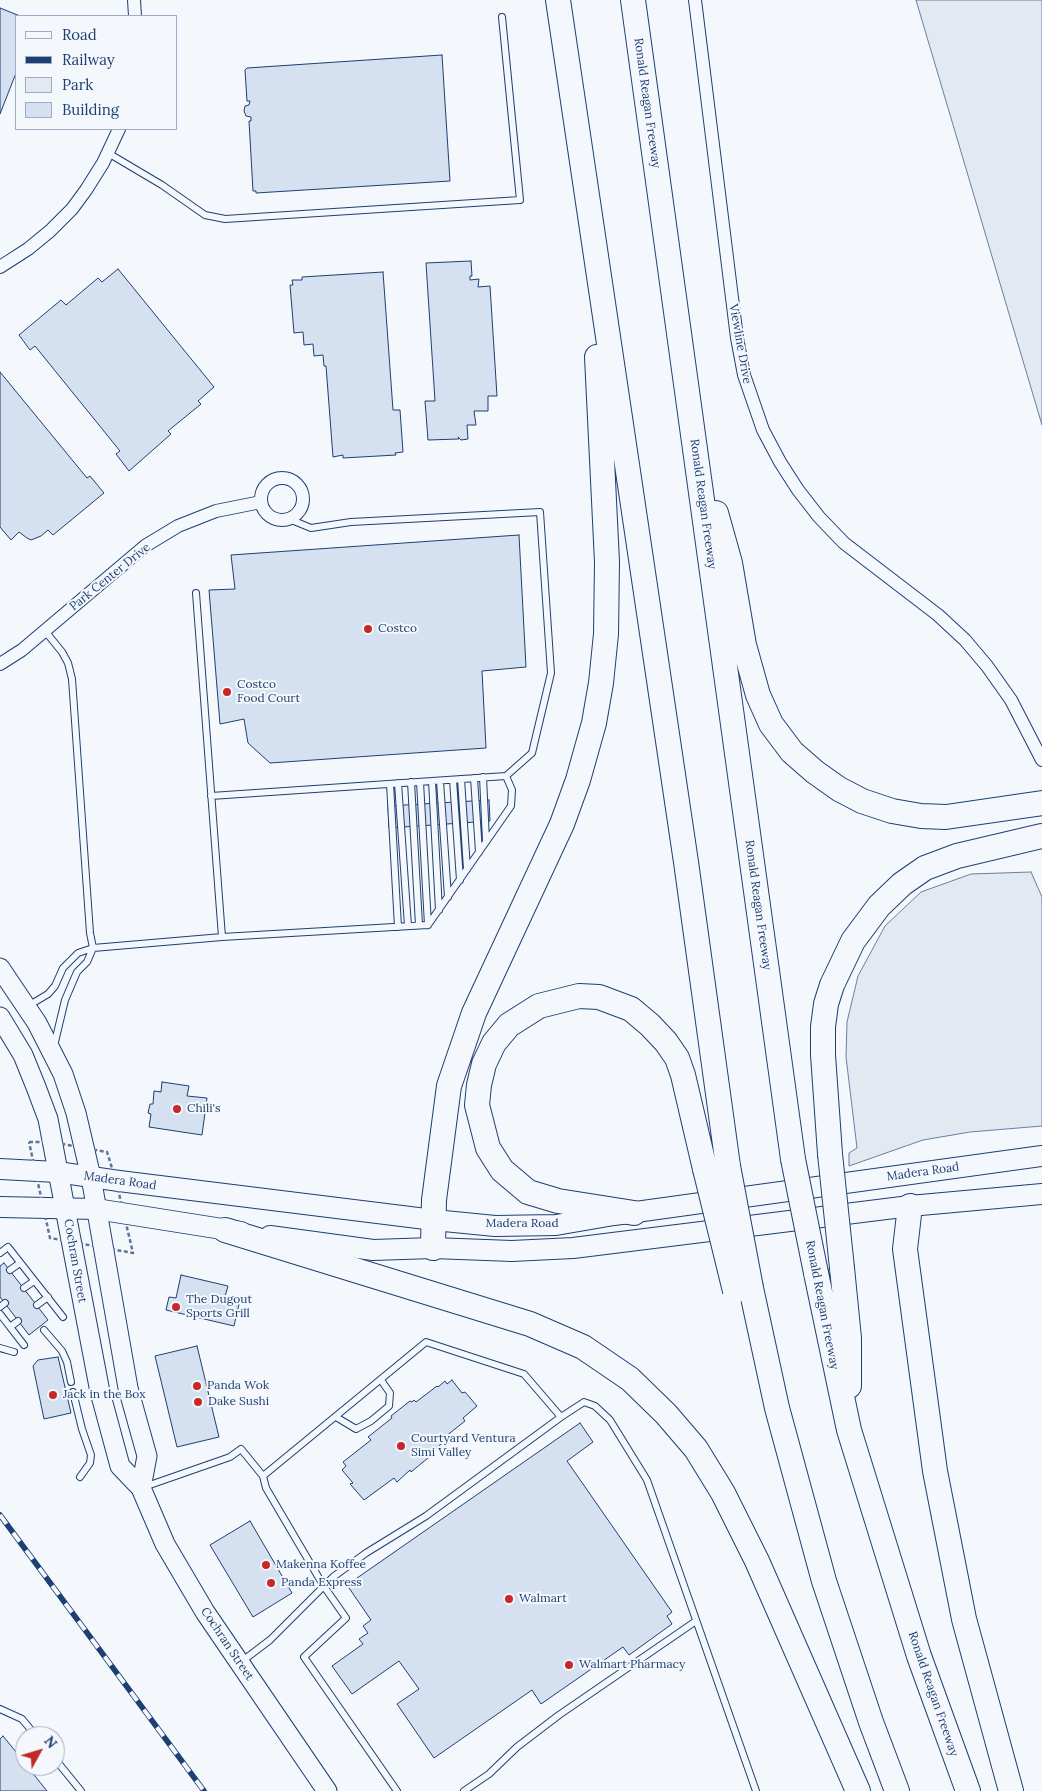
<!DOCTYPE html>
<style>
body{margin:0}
#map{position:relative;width:1042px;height:1791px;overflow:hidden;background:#f4f7fb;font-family:Lora,serif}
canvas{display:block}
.legend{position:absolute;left:15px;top:15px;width:162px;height:115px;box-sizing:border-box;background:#f4f7fb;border:1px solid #9eadc5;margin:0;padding:6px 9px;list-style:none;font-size:15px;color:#1d3f73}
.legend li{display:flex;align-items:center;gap:10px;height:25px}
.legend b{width:25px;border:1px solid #9eadc5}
.north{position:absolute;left:15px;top:1726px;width:50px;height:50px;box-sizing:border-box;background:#f4f7fb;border:1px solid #9eadc5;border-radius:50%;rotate:51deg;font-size:14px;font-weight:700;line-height:20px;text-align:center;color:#1d3f73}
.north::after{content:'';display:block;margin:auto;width:18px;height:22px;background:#c62828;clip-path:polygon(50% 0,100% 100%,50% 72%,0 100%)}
</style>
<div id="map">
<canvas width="1042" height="1791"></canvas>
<ul class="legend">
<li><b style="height:6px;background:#f4f7fb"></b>Road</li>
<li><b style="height:6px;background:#1d3f73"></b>Railway</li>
<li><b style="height:14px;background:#e3e9f0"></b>Park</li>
<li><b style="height:14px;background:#d5e0f0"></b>Building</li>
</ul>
<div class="north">N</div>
</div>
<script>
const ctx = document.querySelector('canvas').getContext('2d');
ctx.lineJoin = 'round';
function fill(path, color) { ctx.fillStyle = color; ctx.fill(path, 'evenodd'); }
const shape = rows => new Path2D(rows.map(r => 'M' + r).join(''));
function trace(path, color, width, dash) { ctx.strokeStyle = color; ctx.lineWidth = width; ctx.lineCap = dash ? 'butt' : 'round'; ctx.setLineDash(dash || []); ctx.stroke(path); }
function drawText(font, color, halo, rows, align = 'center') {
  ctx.font = font + ' Lora,serif'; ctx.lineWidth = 4; ctx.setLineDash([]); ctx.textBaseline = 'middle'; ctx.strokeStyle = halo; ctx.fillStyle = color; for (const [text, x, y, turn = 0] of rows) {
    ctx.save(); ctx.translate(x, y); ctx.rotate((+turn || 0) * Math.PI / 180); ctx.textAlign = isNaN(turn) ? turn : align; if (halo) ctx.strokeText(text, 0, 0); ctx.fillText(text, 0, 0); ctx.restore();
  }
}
const green = shape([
 [916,0,1042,0,1042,425,916,0],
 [1031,872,1042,897,1042,1126,970,1132,923,1140,849,1166,849,1153,857,1148,846,1057,847,1022,858,976,885,926,921,892,971,874,1031,872]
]);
const building = shape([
 [0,8,20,16,16,16,16,73,0,114,0,8],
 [442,55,450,181,256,193,256,191,253,191,249,121,251,121,251,117,246,116,244,111,245,106,249,105,250,101,247,101,245,70,247,68,442,55],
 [471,261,472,276,470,276,470,280,479,279,478,287,490,286,497,396,488,396,488,411,474,411,476,425,467,425,468,439,461,440,458,437,459,439,428,440,425,401,435,401,426,263,471,261],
 [118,269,214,387,198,401,201,404,168,431,171,434,129,471,116,454,120,451,35,346,30,350,19,335,61,300,66,305,98,278,102,282,118,269],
 [383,272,393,410,400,410,403,452,395,453,396,455,343,458,343,455,333,457,326,366,324,366,323,355,314,356,313,344,304,345,303,332,294,333,290,285,293,285,292,280,302,280,302,277,383,272],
 [0,372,87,478,90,476,104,493,53,535,48,530,41,536,31,540,27,538,19,532,11,540,0,527,0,372],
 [519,535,526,667,482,671,486,748,270,763,248,743,244,719,220,724,209,590,235,589,231,555,519,535],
 [489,800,490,821,389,828,388,806,489,800],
 [162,1082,189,1086,187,1096,207,1098,202,1135,149,1127,151,1114,148,1113,150,1104,153,1104,154,1091,161,1092,162,1082],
 [4,1263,48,1320,29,1335,0,1297,0,1266,4,1263],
 [181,1275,228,1286,224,1300,239,1304,234,1326,166,1310,169,1297,176,1298,181,1275],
 [197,1346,219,1437,177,1447,155,1356,197,1346],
 [58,1357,71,1413,44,1419,33,1366,38,1360,58,1357],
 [452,1380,462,1393,465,1392,477,1406,463,1418,465,1421,445,1437,446,1440,432,1452,434,1453,411,1472,410,1470,397,1482,394,1478,364,1500,350,1484,353,1483,342,1470,346,1466,343,1462,371,1440,368,1437,392,1418,391,1416,410,1401,412,1402,414,1400,416,1402,437,1386,438,1387,445,1381,447,1384,452,1380],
 [580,1423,593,1442,567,1461,672,1612,667,1616,672,1624,629,1655,623,1647,541,1704,532,1690,434,1758,397,1704,419,1689,399,1661,352,1694,332,1666,363,1644,359,1639,368,1633,363,1626,371,1620,347,1585,580,1423],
 [250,1521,292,1593,253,1617,210,1545,250,1521],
 [3,1736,25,1763,25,1766,27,1766,47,1791,0,1791,0,1739,3,1736]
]);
const path = shape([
 [29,1142,51,1142,107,1152,116,1181,133,1253,50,1238,29,1142]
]);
const lane = shape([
 [108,153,162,185,205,215,225,219,520,200,502,17],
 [196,593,222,937],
 [45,631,62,652,68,663,72,679,90,933,93,948,87,962,77,972,65,1000,54,1046],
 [483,777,486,841],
 [474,778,479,852],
 [461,779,467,869],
 [453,780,460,880],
 [432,781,439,910],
 [440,781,448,897],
 [411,782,419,925],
 [420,782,428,925],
 [398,783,408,926],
 [390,784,398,927],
 [211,796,506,776,532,753,551,673,540,512,351,522,311,528,289,519],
 [428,925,511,806,512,790,506,776],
 [28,1006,48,994,55,986,63,968,78,953,93,948,222,937,428,925],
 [0,1253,8,1247,63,1317],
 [10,1270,20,1263],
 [24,1288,34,1281],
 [37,1305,48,1297],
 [0,1307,5,1303],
 [0,1314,24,1345],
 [10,1327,18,1321],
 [44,1330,62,1351,67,1362,71,1382],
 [0,1348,14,1352],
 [73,1392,82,1429,91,1455,90,1463,80,1477],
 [336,1417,356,1429,371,1421,389,1406,390,1393,381,1380],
 [263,1476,426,1342,524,1374,561,1417],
 [144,1487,230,1457,241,1449,263,1476,266,1488,323,1585,346,1618,304,1657,397,1791],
 [241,1662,270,1640,333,1577,366,1553,426,1516,561,1417,584,1402,595,1406,610,1420,647,1480,756,1791],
 [0,1709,22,1719,36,1736],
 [55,1759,81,1791],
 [464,1791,489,1774,517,1747,559,1715,696,1621]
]);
const street = shape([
 [134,0,135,16],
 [695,0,737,338,744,375,763,430,780,462,798,490,819,517,844,543,938,615,965,640,987,666,1011,700,1042,760],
 [0,267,28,249,50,231,72,209,86,190,103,163,119,129],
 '261 499a21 21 0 1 1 42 0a21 21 0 1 1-42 0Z',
 [0,664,22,650,145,546,178,526,216,511,261,502]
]);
const secondary = shape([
 [0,968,37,1023,63,1074,76,1113,91,1177,128,1388,147,1456,141,1488],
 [0,1017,23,1055,36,1087,48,1119,100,1392,120,1466,141,1488,165,1544,205,1612,327,1791]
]);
const primary = shape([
 [0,1169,57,1172,119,1181,434,1220,495,1226,556,1225,614,1215,1042,1156],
 [0,1207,96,1209,241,1232],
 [270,1236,373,1250,433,1248,512,1251,573,1248,910,1206,1042,1194]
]);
const highway = shape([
 [558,0,686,862,728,1166],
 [633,0,793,1159],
 [716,513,730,563,744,645,758,695,771,724,792,752,815,772,839,789,862,801,892,811,921,816,946,817,1042,803],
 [830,1154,823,1055,823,1027,826,1004,832,985,853,941,879,906,902,884,925,868,957,856,1042,836],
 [910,1206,905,1249,935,1471,964,1619,1011,1791],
 [634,1213,558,1201,528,1192,502,1170,488,1148,477,1105,479,1085,484,1064,494,1043,509,1025,539,1006,579,996,599,997,631,1009,650,1025,666,1042,677,1058,683,1075,705,1169],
 [225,1230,530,1324,583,1347,630,1379,666,1414,696,1449,723,1493,757,1561,858,1791],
 [433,1248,434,1200,449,1086,474,1013,562,824,578,780,594,723,601,683,606,634,607,562,597,357],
 [842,1268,849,1338,849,1386],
 [816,1273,849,1430,919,1656,968,1791],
 [751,1288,777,1408,824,1581,871,1722,897,1791]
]);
const rail = shape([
 [0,1515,204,1791]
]);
const highwayBridge = shape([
 [830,1154,842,1268],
 [793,1159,816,1273],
 [728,1166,751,1288],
 [705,1169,735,1291]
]);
const markers = [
 [368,629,5,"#c62828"],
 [227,692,5,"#c62828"],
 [177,1109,5,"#c62828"],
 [176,1307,5,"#c62828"],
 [197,1386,5,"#c62828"],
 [53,1395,5,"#c62828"],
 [198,1402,5,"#c62828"],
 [401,1446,5,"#c62828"],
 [266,1565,5,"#c62828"],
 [271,1583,5,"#c62828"],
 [509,1599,5,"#c62828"],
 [569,1665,5,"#c62828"]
];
const streetNames = [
 ["Ronald Reagan Freeway",647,103,82],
 ["Viewline Drive",740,344,80],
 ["Ronald Reagan Freeway",703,504,82],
 ["Park Center Drive",110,577,-39],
 ["Ronald Reagan Freeway",758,905,82],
 ["Madera Road",923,1172,-8],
 ["Madera Road",120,1181,8],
 ["Madera Road",522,1224],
 ["Cochran Street",75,1261,80],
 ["Ronald Reagan Freeway",822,1305,79],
 ["Cochran Street",227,1644,56],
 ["Ronald Reagan Freeway",933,1694,71]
];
const poiNames = [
 ["Costco",378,629],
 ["Costco",237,685],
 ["Food Court",237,699],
 ["Chili's",187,1109],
 ["The Dugout",186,1300],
 ["Sports Grill",186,1314],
 ["Panda Wok",207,1386],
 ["Jack in the Box",63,1395],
 ["Dake Sushi",208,1402],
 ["Courtyard Ventura",411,1439],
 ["Simi Valley",411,1453],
 ["Makenna Koffee",276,1565],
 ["Panda Express",281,1583],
 ["Walmart",519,1599],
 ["Walmart Pharmacy",579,1665]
];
fill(green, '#e3e9f0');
trace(green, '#687fa3', 1);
fill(building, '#d5e0f0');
trace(building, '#1d3f73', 1);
trace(lane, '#1d3f73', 8);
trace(street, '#1d3f73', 14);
trace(secondary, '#1d3f73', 21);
trace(primary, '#1d3f73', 22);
trace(highway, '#1d3f73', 26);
trace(path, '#5e769c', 2.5, [4, 2.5]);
trace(lane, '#f4f7fb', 6);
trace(street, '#f4f7fb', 12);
trace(secondary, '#f4f7fb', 19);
trace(primary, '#f4f7fb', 20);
trace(highway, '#f4f7fb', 24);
trace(rail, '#1d3f73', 5.5);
trace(rail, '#f4f7fb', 4, [11]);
trace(highwayBridge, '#1d3f73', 26, []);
trace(highwayBridge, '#f4f7fb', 24);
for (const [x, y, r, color] of markers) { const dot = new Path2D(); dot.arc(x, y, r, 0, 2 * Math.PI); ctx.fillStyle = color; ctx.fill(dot); trace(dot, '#f4f7fb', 2); }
drawText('12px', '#1d3f73', '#f4f7fb', streetNames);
drawText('12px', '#1d3f73', '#f4f7fb', poiNames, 'left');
</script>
